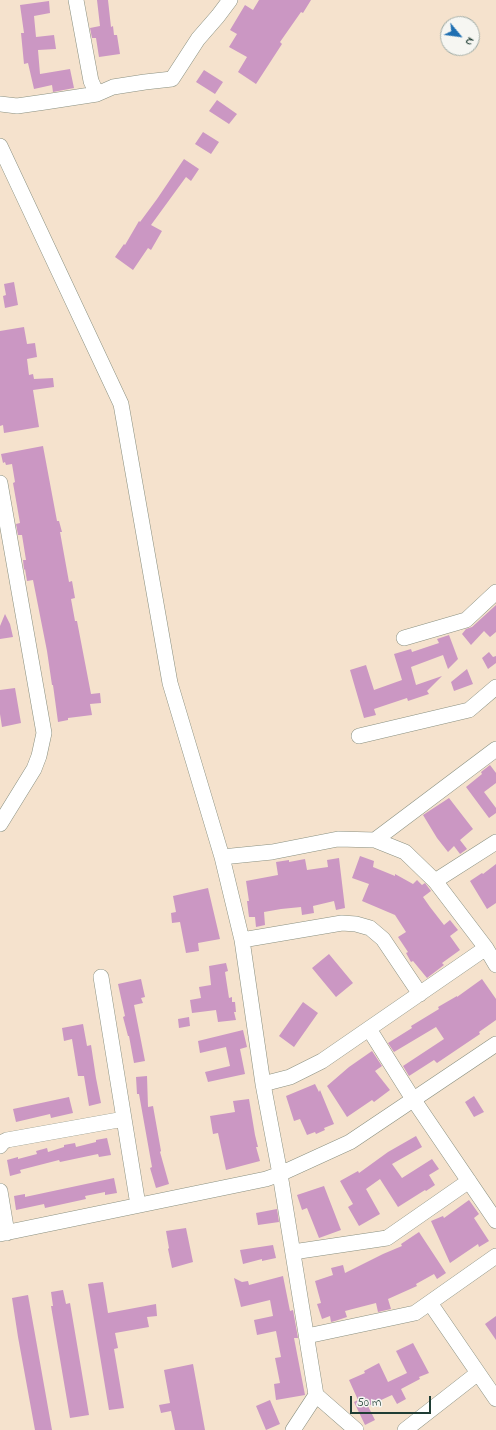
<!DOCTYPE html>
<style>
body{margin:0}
#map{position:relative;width:496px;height:1430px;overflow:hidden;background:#f5e2cd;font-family:"Indie Flower",sans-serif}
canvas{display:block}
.north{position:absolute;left:440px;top:16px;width:40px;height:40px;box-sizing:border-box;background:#f6f6f2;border:1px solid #a0aca6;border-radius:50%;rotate:119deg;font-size:11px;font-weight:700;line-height:16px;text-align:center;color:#1f3d34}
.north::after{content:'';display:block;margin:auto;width:14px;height:18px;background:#1f6fb2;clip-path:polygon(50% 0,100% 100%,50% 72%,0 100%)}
.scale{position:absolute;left:350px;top:1396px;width:81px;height:18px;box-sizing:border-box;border:2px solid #1f3d34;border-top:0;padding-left:5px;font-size:12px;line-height:14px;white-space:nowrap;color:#1f3d34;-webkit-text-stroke:3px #f6f6f2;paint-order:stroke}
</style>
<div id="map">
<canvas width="496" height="1430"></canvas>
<div class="north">N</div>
<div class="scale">50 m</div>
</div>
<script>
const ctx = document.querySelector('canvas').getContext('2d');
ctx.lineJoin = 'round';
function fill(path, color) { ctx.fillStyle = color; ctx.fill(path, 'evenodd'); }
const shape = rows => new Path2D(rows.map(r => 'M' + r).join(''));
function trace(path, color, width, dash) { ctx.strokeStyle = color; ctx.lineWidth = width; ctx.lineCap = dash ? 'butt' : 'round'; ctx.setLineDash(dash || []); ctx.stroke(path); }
const building = shape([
 [97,0,108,0,111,27,113,26,114,35,117,35,120,54,99,57,96,38,92,38,90,28,100,26],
 [259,0,311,0,303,13,301,12,280,42,282,44,256,84,238,72,247,57,229,47,237,34,230,30,245,5,253,10],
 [49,1,50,13,34,16,36,37,54,35,56,49,38,50,40,74,70,69,74,88,53,92,52,85,34,89,28,63,24,64,21,33,24,33,20,5],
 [204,70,223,82,215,94,196,82],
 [217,100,237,114,229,124,209,111],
 [203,132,219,142,211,154,195,144],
 [184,159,199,169,191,181,186,177,151,225,162,231,151,250,148,248,133,270,115,257,124,244,125,245,139,221,140,222,157,199],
 [14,282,18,305,5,308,3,296,6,295,4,284],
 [24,327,27,344,35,343,37,357,27,359,29,375,33,374,34,379,53,378,54,387,33,390,39,427,4,433,3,425,0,426,0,331],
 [43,446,57,521,59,521,62,532,60,532,69,582,72,581,75,598,71,599,75,621,77,621,91,694,100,693,101,703,90,704,92,715,68,718,68,720,58,722,53,685,52,685,47,651,33,580,27,581,25,569,24,570,23,560,26,560,22,535,18,535,16,524,20,523,13,483,15,482,12,464,6,465,5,462,3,463,1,454],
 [496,605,496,632,490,637,484,631,471,645,462,634,466,629,472,627],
 [5,614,10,624,13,637,0,639,0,626],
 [449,635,458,659,448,669,443,655,411,667,416,685,442,676,427,691,429,694,408,701,407,698,374,709,376,715,364,718,350,670,366,665,374,690,402,680,394,654,411,649,412,652,439,643,437,639],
 [489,652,493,657,496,656,496,663,488,669,482,658],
 [467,669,473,684,454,691,451,682],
 [15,688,21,723,2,727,0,714,0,690],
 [490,765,496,773,496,783,484,792,496,808,496,813,489,818,466,787,482,774,481,772],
 [449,798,473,829,460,840,467,849,460,854,454,846,448,852,437,838,423,815],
 [360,856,374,861,373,867,395,876,395,874,413,884,417,880,422,885,425,883,431,891,423,897,430,907,444,925,450,920,458,930,450,936,460,950,442,963,444,965,427,978,413,961,411,962,406,953,408,952,398,937,406,932,395,915,362,901,369,884,352,878],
 [339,858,345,908,336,910,334,901,313,906,314,913,302,915,301,907,281,909,264,912,265,925,256,927,255,917,249,917,247,901,249,901,246,881,278,875,276,862,289,860,289,862,305,859,307,870,328,867,327,860],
 [496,864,496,903,487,909,470,881,482,873,483,874],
 [208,888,220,939,198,943,199,951,186,953,180,922,172,923,171,913,176,912,173,896],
 [329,954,353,983,336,997,312,968],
 [226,963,228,971,225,972,229,998,232,997,232,1002,235,1002,236,1012,234,1012,236,1020,218,1022,216,1010,192,1013,190,1000,201,998,199,987,211,985,209,966],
 [141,979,145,997,141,998,143,1003,134,1005,145,1061,134,1063,129,1036,128,1036,123,1017,125,1016,118,984],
 [482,979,496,999,496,1020,479,1032,480,1034,437,1063,434,1060,409,1076,403,1066,444,1039,436,1027,394,1052,388,1043,412,1028,411,1026,439,1009,438,1007,457,996,457,997],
 [303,1002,318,1013,294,1047,279,1036],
 [189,1017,190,1026,179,1028,178,1019],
 [83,1024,87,1046,91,1045,96,1078,101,1103,89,1106,84,1076,78,1076,72,1039,64,1041,62,1028],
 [243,1030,247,1047,240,1049,245,1074,208,1082,205,1072,230,1066,226,1047,200,1053,198,1041],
 [372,1051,382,1066,375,1071,390,1090,374,1102,372,1100,347,1117,327,1086,349,1067],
 [147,1076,148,1107,153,1106,161,1151,160,1152,169,1184,156,1188,150,1168,152,1167,139,1094,137,1094,136,1077],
 [315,1084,319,1092,320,1090,334,1124,324,1128,325,1130,316,1134,315,1132,307,1135,300,1119,294,1121,286,1096],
 [474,1096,484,1112,474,1117,465,1102],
 [69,1097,73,1113,51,1118,50,1114,16,1122,13,1109],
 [249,1099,255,1135,258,1147,256,1147,260,1161,226,1170,218,1133,213,1134,210,1116,235,1112,233,1101],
 [416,1136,422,1147,392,1164,402,1178,432,1159,439,1169,429,1175,435,1185,426,1191,425,1190,398,1207,380,1179,366,1189,380,1214,359,1226,348,1207,353,1204,340,1181,358,1171,359,1173,388,1152],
 [107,1138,111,1155,99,1157,98,1154,60,1162,59,1160,20,1170,21,1173,10,1176,7,1160,18,1157,18,1159,37,1154,36,1151,47,1148,48,1152,64,1147,64,1145,75,1143,76,1147,96,1142,96,1140],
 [114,1178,117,1193,105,1195,105,1192,85,1196,86,1199,45,1208,44,1204,16,1210,14,1196,25,1194,25,1197],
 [324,1186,341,1230,319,1238,307,1208,302,1210,297,1195],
 [469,1200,479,1214,474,1218,489,1241,479,1247,478,1244,450,1263,431,1221,443,1216,444,1218],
 [277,1209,279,1222,258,1225,256,1213],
 [186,1228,193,1262,172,1268,168,1249,169,1248,166,1231],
 [419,1232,446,1273,437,1279,434,1274,416,1284,417,1286,388,1299,391,1309,378,1312,376,1303,345,1311,347,1317,335,1321,331,1322,330,1316,322,1319,317,1304,321,1303,315,1281,333,1275,331,1268,343,1265,345,1273,383,1254,402,1246,401,1244],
 [273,1245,276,1258,262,1261,262,1259,243,1264,240,1250],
 [283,1276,290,1311,293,1310,298,1338,294,1338,305,1395,276,1400,274,1384,280,1383,275,1358,281,1357,276,1331,257,1335,254,1320,273,1316,270,1300,241,1307,234,1278,242,1282,248,1281,249,1285],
 [103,1282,108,1313,156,1304,157,1316,147,1317,149,1327,115,1333,118,1348,114,1349,124,1408,109,1410,88,1284],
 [63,1290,66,1304,70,1303,89,1415,70,1418,51,1306,53,1306,51,1292],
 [28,1295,52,1430,35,1430,18,1337,12,1298],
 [496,1316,496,1340,485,1324],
 [413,1343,429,1373,419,1377,420,1379,401,1389,406,1399,397,1404,392,1395,368,1406,375,1420,365,1425,354,1402,358,1400,349,1380,365,1373,364,1371,379,1363,388,1382,407,1373,396,1351],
 [193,1364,205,1430,175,1430,171,1411,161,1413,159,1405,170,1403,164,1370],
 [270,1400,280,1424,266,1430,256,1406]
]);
const minor = shape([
 [76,0,91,81,97,94],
 [0,104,17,106,45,102,97,94,113,87,145,82,172,79,198,39,218,16,230,0],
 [0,146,121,404,170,683,222,857,242,940,263,1084,280,1174,316,1395,356,1430],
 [0,483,44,733,39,756,34,769,0,824],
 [404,638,466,620,496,592],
 [359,736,469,710,496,687],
 [375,840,496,749],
 [222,857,272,852,338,839,375,840,405,852,435,881,486,948,496,965],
 [435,881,496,842],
 [242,940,342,923,356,924,370,928,383,939,420,994],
 [101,977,138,1205],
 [369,1029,413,1099,496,1221],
 [263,1084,290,1077,322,1061,486,948],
 [0,1146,3,1142,7,1140,124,1119],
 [0,1191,7,1233],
 [0,1234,266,1179,280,1174,350,1142,496,1044],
 [293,1252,387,1238,469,1181],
 [430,1303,496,1399],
 [307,1336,415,1313,496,1256],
 [293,1430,316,1395],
 [405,1430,478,1373]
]);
fill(building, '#cb97c3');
trace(minor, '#8a9080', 16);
trace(minor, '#fff', 15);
</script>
